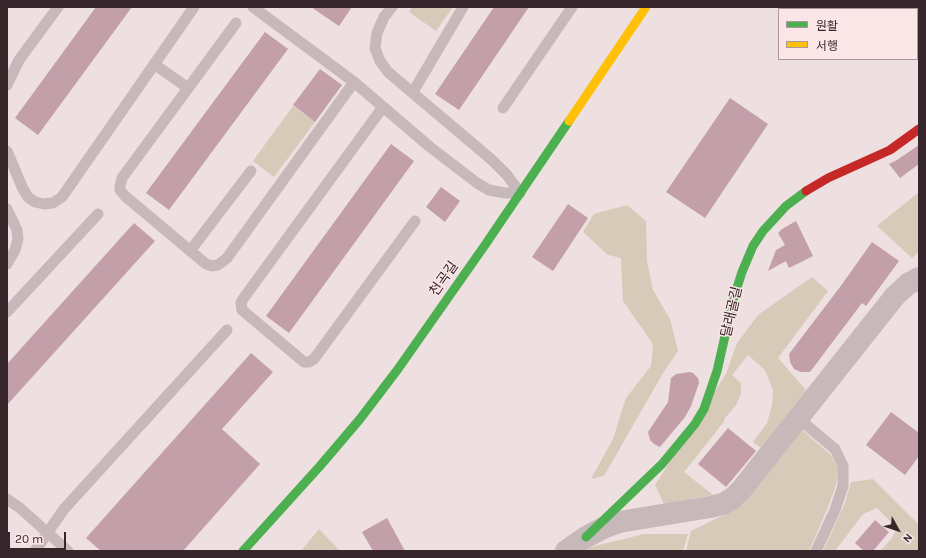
<!DOCTYPE html>
<meta charset="utf-8">
<style>
body{margin:0}
#map{position:relative;width:926px;height:558px;overflow:hidden;background:#eedfe0;font-family:Karla,"Noto Sans KR",sans-serif}
canvas{display:block}
.frame{position:absolute;inset:0;border:8px solid #37262b;pointer-events:none}
.legend{position:absolute;left:778px;top:8px;width:140px;height:52px;box-sizing:border-box;background:#fbe6e7;border:1px solid #ad999c;margin:0;padding:5px 7px;list-style:none;font-size:12px;color:#37262b}
.legend li{display:flex;align-items:center;gap:8px;height:20px}
.legend b{width:20px;border:1px solid #ad999c}
.north{position:absolute;left:878px;top:510px;width:40px;height:40px;-webkit-text-stroke:3px #fbe6e7;paint-order:stroke;rotate:130deg;font-size:11px;font-weight:700;line-height:16px;text-align:center;color:#37262b}
.north::after{content:'';display:block;margin:auto;width:14px;height:18px;background:#37262b;clip-path:polygon(50% 0,100% 100%,50% 72%,0 100%)}
.scale{position:absolute;left:8px;top:532px;width:58px;height:18px;box-sizing:border-box;border:2px solid #37262b;border-top:0;padding-left:5px;font-size:12px;line-height:14px;white-space:nowrap;color:#37262b;-webkit-text-stroke:3px #fbe6e7;paint-order:stroke}
</style>
<div id="map">
<canvas width="926" height="558"></canvas>
<div class="frame"></div>
<ul class="legend">
<li><b style="height:5px;background:#4caf50"></b>원활</li>
<li><b style="height:5px;background:#ffc107"></b>서행</li>
</ul>
<div class="north">N</div>
<div class="scale">20 m</div>
</div>
<script>
const ctx = document.querySelector('canvas').getContext('2d');
ctx.lineJoin = 'round';
function fill(path, color) { ctx.fillStyle = color; ctx.fill(path, 'evenodd'); }
const shape = rows => new Path2D(rows.map(r => 'M' + r).join(''));
function trace(path, color, width, dash) { ctx.strokeStyle = color; ctx.lineWidth = width; ctx.lineCap = dash ? 'butt' : 'round'; ctx.setLineDash(dash || []); ctx.stroke(path); }
function drawText(font, color, halo, rows, align = 'center') {
  ctx.font = font + ' Karla,"Noto Sans KR",sans-serif'; ctx.lineWidth = 3; ctx.setLineDash([]); ctx.textBaseline = 'middle'; ctx.strokeStyle = halo; ctx.fillStyle = color; for (const [text, x, y, turn = 0] of rows) {
    ctx.save(); ctx.translate(x, y); ctx.rotate((+turn || 0) * Math.PI / 180); ctx.textAlign = isNaN(turn) ? turn : align; if (halo) ctx.strokeText(text, 0, 0); ctx.fillText(text, 0, 0); ctx.restore();
  }
}
const green = shape([
 [412,7,453,7,436,31,409,12],
 [293,106,315,122,274,177,253,161],
 [919,192,919,252,912,258,877,226],
 [627,205,646,221,647,261,653,290,670,319,678,351,663,373,604,476,591,479,613,439,626,398,651,366,653,344,623,301,621,258,608,255,583,232,594,214],
 [812,277,828,291,778,358,806,390,761,448,753,442,767,423,772,405,773,390,765,370,748,355,732,375,741,383,741,394,736,405,725,418,723,423,684,472,713,495,664,504,655,485,726,374,737,343,758,315],
 [802,430,830,454,838,468,836,485,828,507,809,551,686,551,691,531,730,512,743,504],
 [873,479,919,525,919,551,880,551,892,538,897,528,877,508,863,514,835,551,823,551,845,503,851,482],
 [319,529,340,551,301,551],
 [644,534,688,534,683,551,586,551,591,547]
]);
const building = shape([
 [96,7,132,7,38,135,15,118],
 [311,7,352,7,339,26],
 [494,7,529,7,459,110,435,94],
 [265,32,288,49,169,210,146,193],
 [320,69,342,85,315,122,293,105],
 [730,98,768,124,705,218,666,192],
 [391,144,414,161,289,333,266,316],
 [919,145,919,164,900,178,889,164,897,160],
 [441,187,460,201,445,222,426,207],
 [568,204,588,218,553,271,532,257],
 [796,221,813,256,789,268,786,261,768,271,776,250,785,245,778,233,782,229],
 [134,223,155,241,7,405,7,364],
 [872,242,899,261,866,306,862,303,810,372,801,372,794,369,790,362,789,354,840,287],
 [251,353,273,372,222,429,260,464,183,551,101,551,86,538],
 [690,372,693,373,698,378,699,383,691,406,685,417,660,447,654,444,650,440,648,432,668,402,671,378,676,374],
 [891,412,919,433,919,456,905,475,866,445],
 [728,428,756,451,726,487,698,464],
 [387,518,405,551,373,551,362,532],
 [875,520,889,532,873,551,864,551,855,543]
]);
const lane = shape([
 [253,7,354,82,430,147,477,183,489,190,505,193,520,193],
 [392,7,384,17,377,33,375,48,380,61,388,72,492,160,507,175,520,193],
 [236,23,122,178,120,186,120,190,125,196,206,264,212,266,218,265,227,258,354,82],
 [154,64,188,88],
 [7,85,19,60,58,7],
 [413,92,463,7],
 [383,107,243,299,241,303,242,310,304,362,309,362,314,359,415,221],
 [503,108,572,7],
 [7,151,23,189,28,197,35,202,44,204,53,203,62,197,194,7],
 [7,209,17,230,18,239,15,250,7,264],
 [190,251,251,171],
 [7,312,98,214],
 [798,418,835,449,843,466,843,486,835,510,816,551],
 [7,499,20,508,68,551],
 [35,551,64,509,227,330]
]);
const street = shape([
 [566,551,586,537,603,528,619,522,710,507,723,504,733,498,741,490,895,296,908,284,919,278]
]);
const fast = shape([
 [586,537,662,464,695,424,704,409,717,371,734,297,742,272,753,246,763,231,786,206,806,191],
 [243,551,320,466,360,419,398,369,485,245,569,121]
]);
const slow = shape([
 [569,121,646,7]
]);
const jam = shape([
 [806,191,828,178,890,150,919,129]
]);
const streetNames = [
 ["천곡길",444,279,-55],
 ["달래골길",732,312,-77]
];
fill(green, '#d7cab8');
fill(building, '#c39faa');
trace(lane, '#c7b8ba', 11);
trace(street, '#c7b8ba', 22);
trace(fast, '#4caf50', 9);
trace(slow, '#ffc107', 9);
trace(jam, '#c62828', 9);
drawText('14px', '#37262b', '#fbe6e7', streetNames);
</script>
